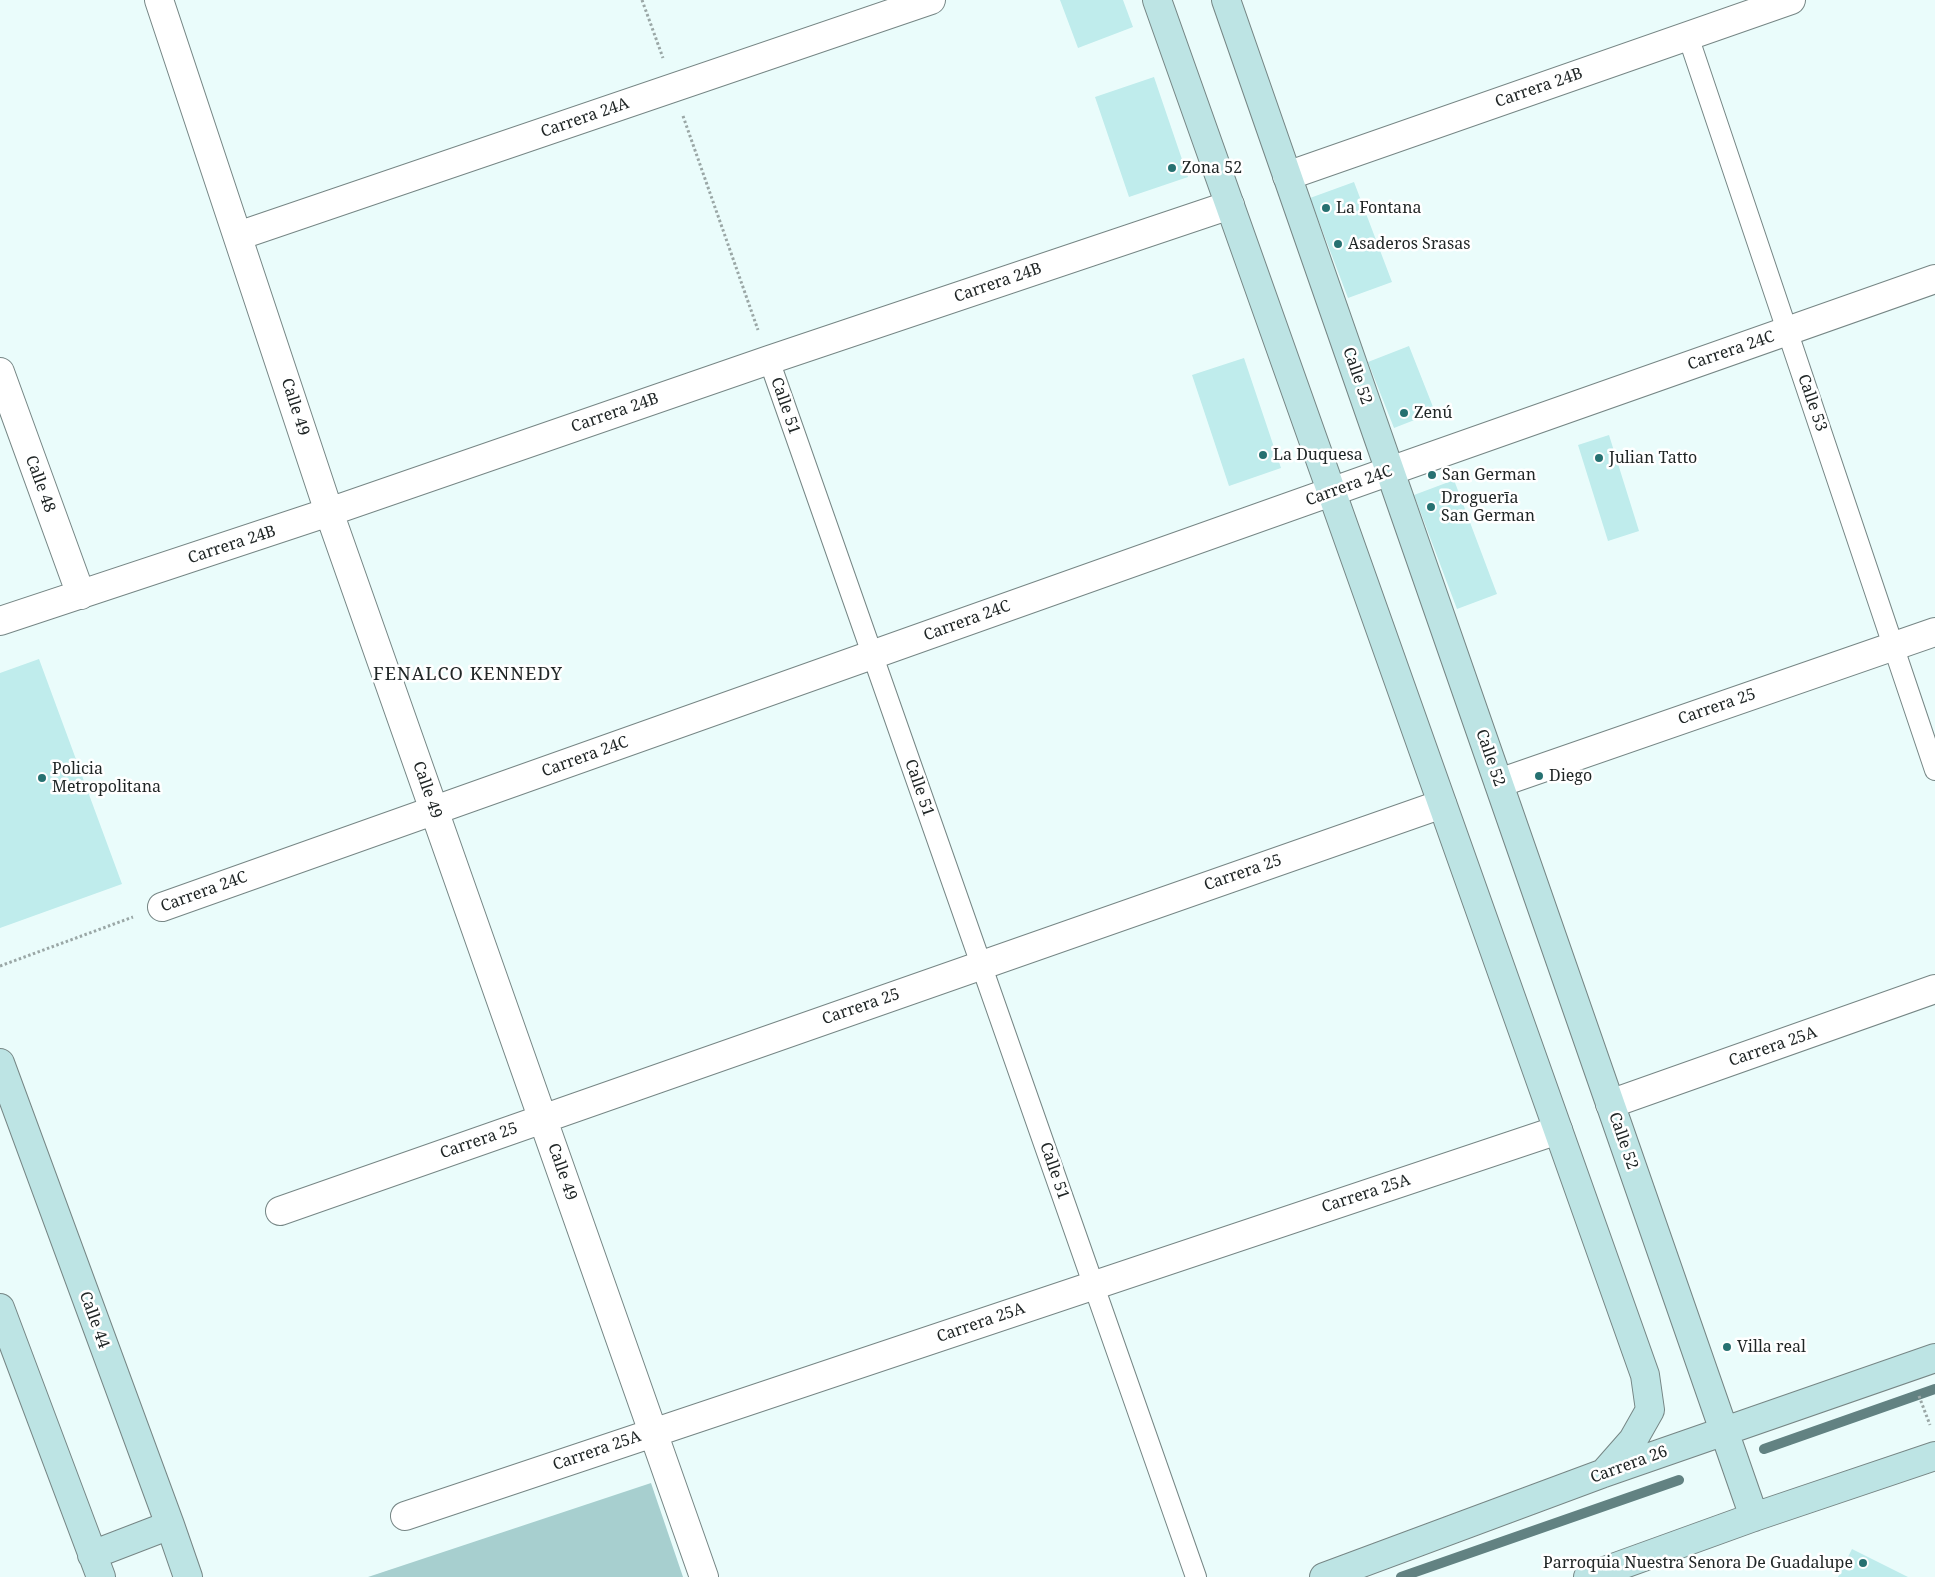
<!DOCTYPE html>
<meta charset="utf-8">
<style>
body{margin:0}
canvas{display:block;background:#eafcfb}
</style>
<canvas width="1935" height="1577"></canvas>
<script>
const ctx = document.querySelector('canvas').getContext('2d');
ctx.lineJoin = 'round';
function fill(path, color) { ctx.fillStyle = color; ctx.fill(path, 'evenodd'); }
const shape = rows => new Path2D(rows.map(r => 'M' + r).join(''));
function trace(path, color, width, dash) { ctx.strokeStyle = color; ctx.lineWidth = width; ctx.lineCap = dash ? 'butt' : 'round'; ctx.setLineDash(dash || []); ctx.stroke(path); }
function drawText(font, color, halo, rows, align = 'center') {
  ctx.font = font + ' "Noto Serif",serif'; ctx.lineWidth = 5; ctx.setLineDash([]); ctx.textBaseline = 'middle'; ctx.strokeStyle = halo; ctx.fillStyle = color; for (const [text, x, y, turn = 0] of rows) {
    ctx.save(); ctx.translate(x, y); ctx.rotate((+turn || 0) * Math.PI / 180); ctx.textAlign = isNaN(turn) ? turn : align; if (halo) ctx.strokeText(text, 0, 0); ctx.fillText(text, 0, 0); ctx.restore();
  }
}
const green = shape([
 [651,1483,683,1577,368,1577]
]);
const stream = shape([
 [1764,1449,1935,1389],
 [1401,1577,1679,1480]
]);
const building = shape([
 [1060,0,1123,0,1133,27,1078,48],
 [1154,77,1188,177,1129,197,1095,97],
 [1354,182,1392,282,1348,298,1310,198],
 [1409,346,1435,412,1394,428,1368,362],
 [1244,358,1281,468,1229,486,1192,375],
 [1609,435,1639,531,1608,541,1578,445],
 [1454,480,1497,594,1457,609,1414,495],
 [39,659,122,884,0,928,0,673],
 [1852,1549,1908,1577,1838,1577]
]);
const path = shape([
 [642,0,663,58],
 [683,116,758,330],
 [0,966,133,917],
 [1919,1396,1930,1425]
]);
const lane = shape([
 [1688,36,1935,770],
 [769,360,1196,1577]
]);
const street = shape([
 [159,0,329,512,704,1577],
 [1287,176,1791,0],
 [238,236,931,0],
 [0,372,81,595],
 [0,621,329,512,769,360,1230,205],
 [1499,783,1935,632],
 [162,907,1390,471,1935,279],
 [1610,1104,1935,989],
 [280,1211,1442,804],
 [405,1516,1558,1130]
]);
const secondary = shape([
 [1157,0,1645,1375,1650,1410,1633,1440,1604,1473],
 [1226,0,1754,1517],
 [0,1063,170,1525,188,1577],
 [0,1308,101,1577],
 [92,1555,170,1525],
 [1324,1577,1604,1473,1935,1358],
 [1588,1577,1754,1517,1935,1456]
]);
const markers = [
 [1172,168,5,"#267171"],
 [1326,208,5,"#267171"],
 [1338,244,5,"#267171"],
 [1404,413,5,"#267171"],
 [1263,455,5,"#267171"],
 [1599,458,5,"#267171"],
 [1432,475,5,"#267171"],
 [1431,507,5,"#267171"],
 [1539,776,5,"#267171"],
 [42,778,5,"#267171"],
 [1727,1347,5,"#267171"],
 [1863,1563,5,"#267171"]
];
const streetNames = [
 ["Carrera 24B",1539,88,-19],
 ["Carrera 24A",585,118,-19],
 ["Carrera 24B",998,283,-19],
 ["Carrera 24C",1731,351,-19],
 ["Calle 52",1357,376,71],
 ["Calle 53",1812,403,71],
 ["Calle 51",785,406,71],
 ["Calle 49",295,407,72],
 ["Carrera 24B",615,413,-19],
 ["Calle 48",40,484,70],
 ["Carrera 24C",1349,486,-20],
 ["Carrera 24B",232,545,-18],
 ["Carrera 24C",967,621,-20],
 ["Carrera 25",1717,707,-19],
 ["Carrera 24C",585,757,-20],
 ["Calle 52",1490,758,71],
 ["Calle 51",919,788,71],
 ["Calle 49",427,790,71],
 ["Carrera 25",1243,873,-19],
 ["Carrera 24C",204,892,-20],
 ["Carrera 25",861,1007,-19],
 ["Carrera 25A",1773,1047,-19],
 ["Carrera 25",479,1141,-19],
 ["Calle 52",1623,1141,71],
 ["Calle 51",1054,1171,71],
 ["Calle 49",562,1172,71],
 ["Carrera 25A",1366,1194,-18],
 ["Calle 44",94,1320,70],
 ["Carrera 25A",981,1323,-19],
 ["Carrera 25A",597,1451,-19],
 ["Carrera 26",1629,1465,-20]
];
const poiNames = [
 ["Zona 52",1182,168],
 ["La Fontana",1336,208],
 ["Asaderos Srasas",1348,244],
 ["Zenú",1414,413],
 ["La Duquesa",1273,455],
 ["Julian Tatto",1609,458],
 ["San German",1442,475],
 ["Droguerīa",1441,498],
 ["San German",1441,516],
 ["Policia",52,769],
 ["Metropolitana",52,787],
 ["Diego",1549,776],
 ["Villa real",1737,1347],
 ["Parroquia Nuestra Senora De Guadalupe",1853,1563,"right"]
];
const neighbourhoodNames = [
 ["FENALCO KENNEDY",468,675]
];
fill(green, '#a7cfcf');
trace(stream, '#628282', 10);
fill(building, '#bfecec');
trace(lane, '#768685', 22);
trace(street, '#768685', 30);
trace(secondary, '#768685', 30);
trace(path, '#9aa7a6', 3, [2.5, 2.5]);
trace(lane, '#fff', 20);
trace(street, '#fff', 28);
trace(secondary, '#bde4e4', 28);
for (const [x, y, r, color] of markers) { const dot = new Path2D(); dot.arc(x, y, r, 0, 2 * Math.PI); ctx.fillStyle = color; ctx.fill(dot); trace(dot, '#fff', 2); }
drawText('16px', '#202626', '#fff', streetNames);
drawText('16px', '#202626', '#fff', poiNames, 'left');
ctx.letterSpacing = '1px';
drawText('18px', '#202626', '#fff', neighbourhoodNames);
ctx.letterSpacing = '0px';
</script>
